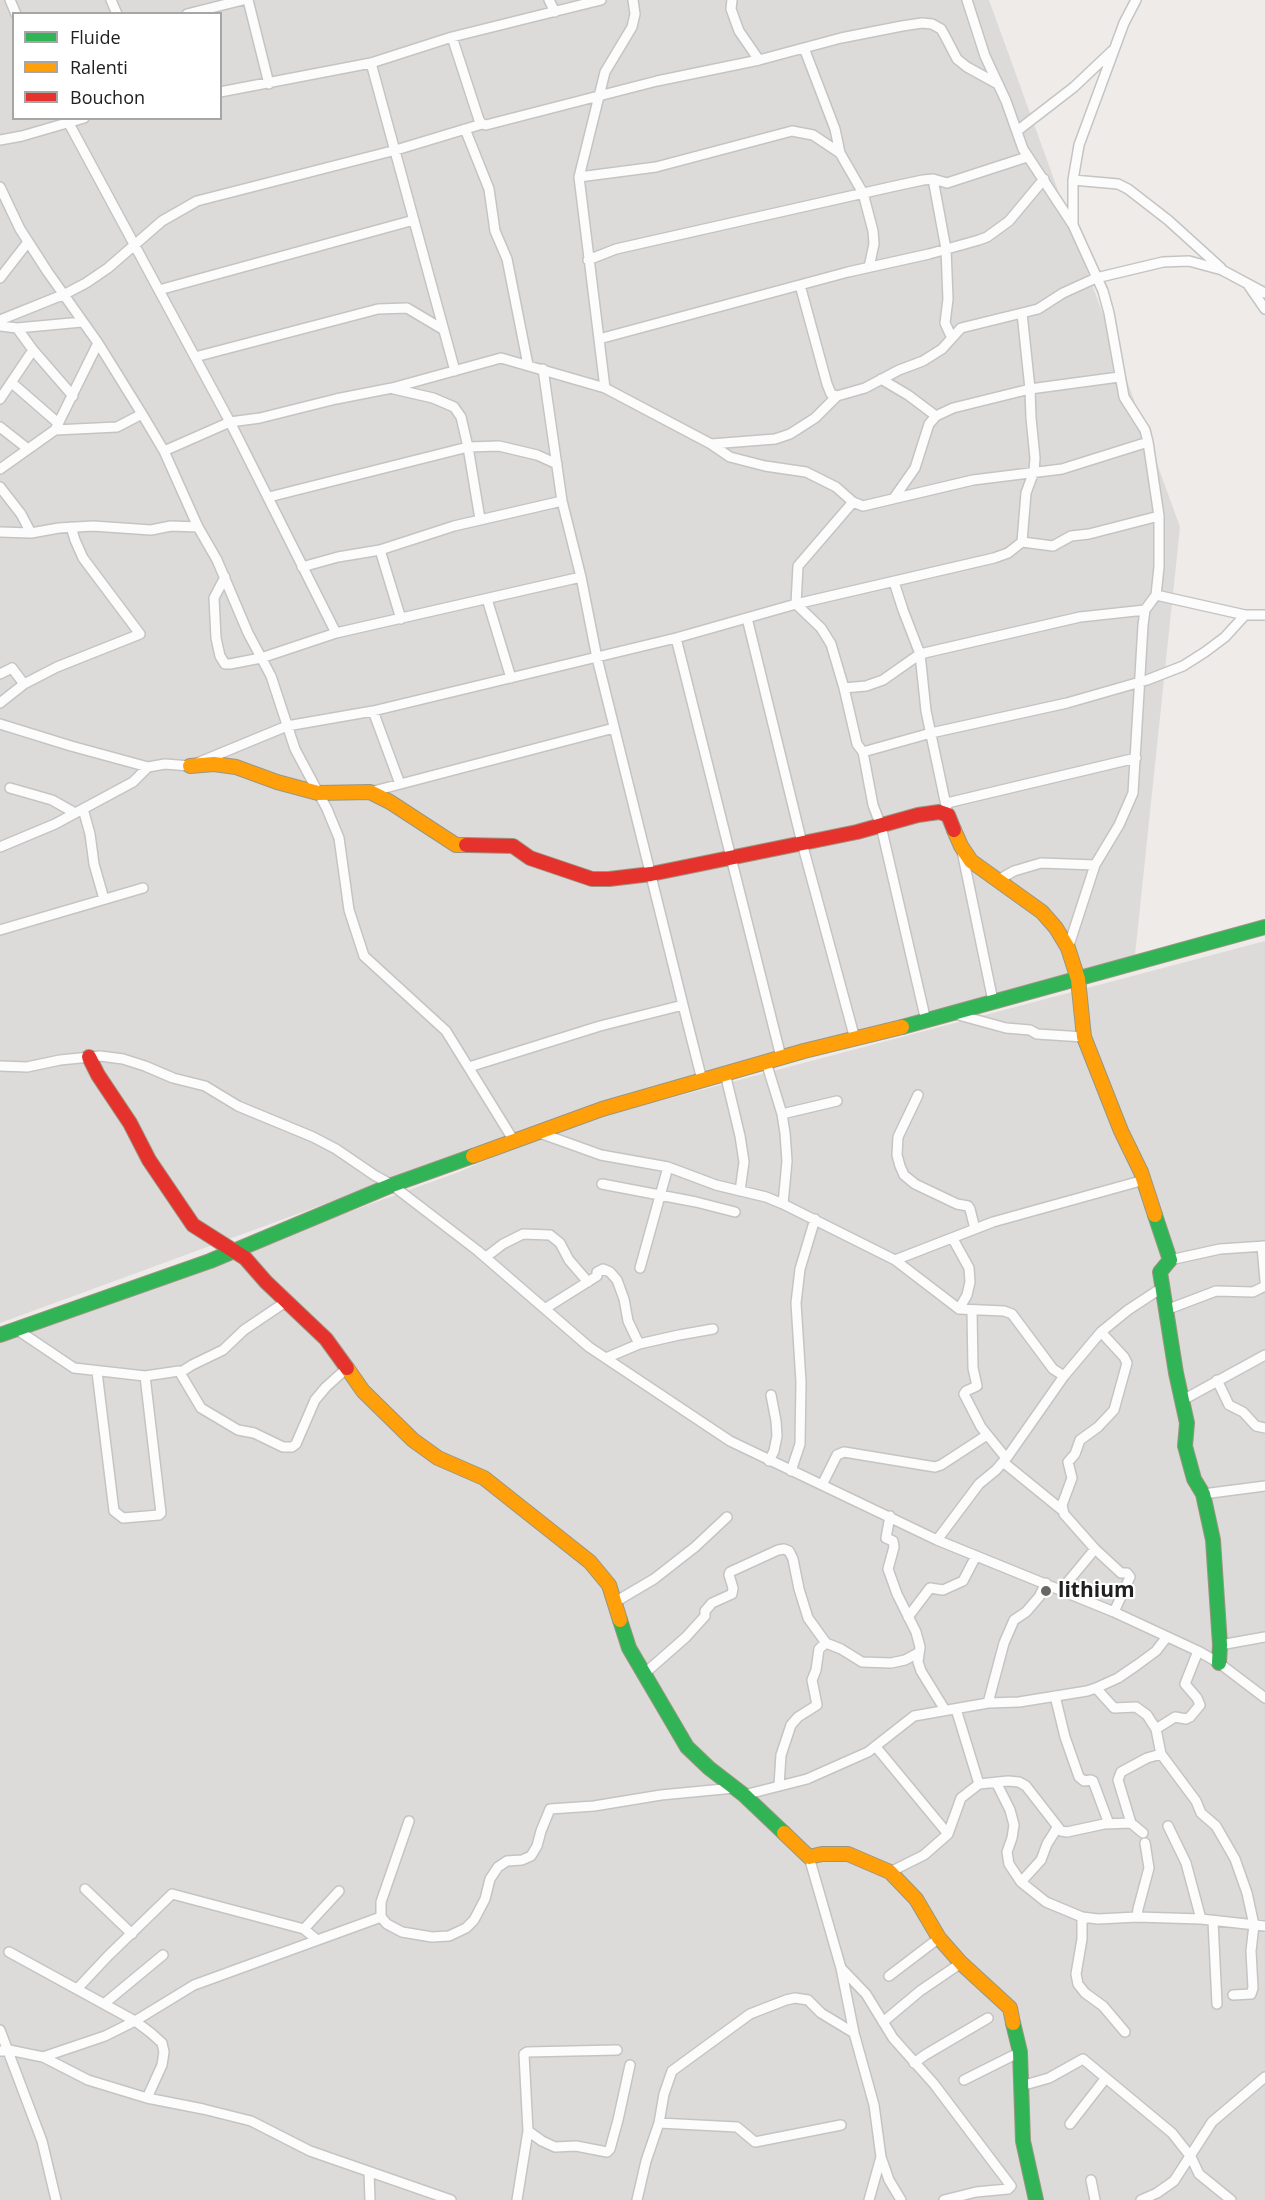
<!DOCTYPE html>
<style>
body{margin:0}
#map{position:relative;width:1265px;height:2200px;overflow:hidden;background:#eeebe9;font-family:"Open Sans",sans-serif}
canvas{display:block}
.legend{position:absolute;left:12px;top:12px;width:210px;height:108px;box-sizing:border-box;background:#fff;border:2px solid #a6a6a6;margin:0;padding:8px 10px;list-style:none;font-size:18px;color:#202020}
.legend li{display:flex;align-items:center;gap:12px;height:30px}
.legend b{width:30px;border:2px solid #a6a6a6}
</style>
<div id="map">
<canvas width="1265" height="2200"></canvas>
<ul class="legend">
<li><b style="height:8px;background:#30b455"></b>Fluide</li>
<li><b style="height:8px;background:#ff9f0a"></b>Ralenti</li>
<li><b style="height:8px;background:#e5322d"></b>Bouchon</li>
</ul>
</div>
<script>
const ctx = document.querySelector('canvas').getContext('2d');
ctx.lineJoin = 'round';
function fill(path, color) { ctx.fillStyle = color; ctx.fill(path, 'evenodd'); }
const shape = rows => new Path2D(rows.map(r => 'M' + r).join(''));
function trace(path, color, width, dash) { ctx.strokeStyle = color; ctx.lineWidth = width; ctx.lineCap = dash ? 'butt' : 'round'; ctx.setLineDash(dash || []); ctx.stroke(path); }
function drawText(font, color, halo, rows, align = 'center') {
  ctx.font = font + ' "Open Sans",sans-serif'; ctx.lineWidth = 4.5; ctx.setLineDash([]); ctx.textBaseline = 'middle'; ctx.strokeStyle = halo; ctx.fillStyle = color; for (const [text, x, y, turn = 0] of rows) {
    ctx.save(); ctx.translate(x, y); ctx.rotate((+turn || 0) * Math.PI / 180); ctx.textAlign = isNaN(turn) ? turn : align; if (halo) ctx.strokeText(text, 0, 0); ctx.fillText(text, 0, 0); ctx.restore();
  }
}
const residential = shape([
 [0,0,989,0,1180,527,1135,955,622,1095,0,1323],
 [14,14,220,14,220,118,14,118],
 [1265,941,1265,2200,0,2200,0,1338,459,1172,561,1127]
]);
const street = shape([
 [10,0,16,14],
 [111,0,117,14],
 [248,0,269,84],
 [549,0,555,12],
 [732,0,731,9,739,31,759,60,841,38,902,26,922,23,932,24,941,29,945,36,957,59,967,67,996,83],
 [967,0,985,56,1006,101,1023,149,1073,225,1103,291,1109,313,1124,397,1145,430,1148,442,1159,516],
 [187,14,243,0],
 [452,37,479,120,482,124,486,125,657,81,759,60],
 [804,48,835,129,840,153],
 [371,63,455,371],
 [220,92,371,63,452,37,601,0],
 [66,118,230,422,336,633],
 [465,129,489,189,495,231,507,259,528,365],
 [1017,131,1074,87,1112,51],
 [0,140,22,136,84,118],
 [579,177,656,167,792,131,813,135,840,153,863,193,873,231,874,244,869,267],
 [933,179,946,249,948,299,945,323,951,336],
 [1073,180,1118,184,1128,189,1168,220,1221,268],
 [0,187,20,229,47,271,98,343,142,414,164,451,198,527,217,560,248,633,271,676,295,749,327,809,339,838,349,910,364,956,446,1031,514,1141],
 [1073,223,1073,180,1079,145,1124,23,1136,0],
 [588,260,616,249,895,186,923,180,933,179,947,183,1027,157],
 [0,278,28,242],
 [800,285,827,384,831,394,837,396,865,388,899,370,923,361,942,349,961,328,1022,313],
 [1249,286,1265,309],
 [159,290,414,220],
 [1265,293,1222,270,1189,261,1163,262,1096,278,1063,293,1038,309,1022,313,1030,389,1031,418,1035,458,1034,471,1026,493,1022,542,1053,546,1071,536,1089,534,1159,516,1159,567,1156,595,1245,615,1265,615],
 [0,320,65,294,86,283,108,268,162,221,197,201,396,150,482,124],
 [0,326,17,328,82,322],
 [17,328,33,350,73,396],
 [599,339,848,272,929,254,979,240,987,237,1009,221,1044,179],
 [195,357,378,309,407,308,444,330],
 [543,369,562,501,581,577,597,658,683,1005],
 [881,379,908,395,936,416],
 [12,383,58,423],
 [605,388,579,177,605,72,632,27,635,14,633,0],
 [394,389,433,398,454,407,461,417,468,447,499,446,537,455,557,464],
 [0,399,33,350],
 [0,427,28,449],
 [55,430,117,427,142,414],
 [711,444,775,439,790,434,815,418,837,396],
 [164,451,230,422,260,418,336,399,392,388,501,358,605,388,711,444,730,457,765,466,806,472,836,487,853,502,863,506,973,480,1062,469,1148,442],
 [0,469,55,430,98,343],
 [0,487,21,514,31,533],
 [269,497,468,447,480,519],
 [894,498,915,468,929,424,936,416,953,408,1030,389,1119,377],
 [853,502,798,566,796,604,821,628,831,644,844,688,857,744,863,752,931,733,1067,703,1147,680,1183,666,1205,652,1225,637,1245,615],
 [0,532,31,533,59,528,93,526,151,530,171,526,198,527],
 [302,567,338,557,380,550],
 [225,577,214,598,216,638,220,656,225,664,230,664,261,658,336,633,581,577],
 [894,582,903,610,920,654,1080,617,1145,610],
 [487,599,511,678],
 [747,618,802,843,855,1039],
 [401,619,380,550,454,526,562,501],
 [676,638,781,1057],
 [0,674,12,668,24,684],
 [844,688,866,686,883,680,920,654,926,711,948,815],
 [0,703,24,684,57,667,140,634,83,558,75,540,71,527],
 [373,711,400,784],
 [0,724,71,746,148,767,165,764,190,766,287,726,373,711,676,638,796,604,994,558,1008,553,1022,542],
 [863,752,873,805,881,826,926,1021],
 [10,788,52,800,75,813],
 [370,792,614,728],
 [947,803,1136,758],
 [83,809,90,834,94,864,104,899],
 [0,847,55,824,133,782,148,767],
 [962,851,993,1001],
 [998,880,1014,871,1041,863,1095,865],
 [0,930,143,888],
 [1068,948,1095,865,1119,825,1133,793,1143,625,1145,610,1156,595],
 [955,1014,1006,1028,1030,1030,1037,1034,1084,1037],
 [766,1062,782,1114,785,1133,787,1161,783,1204],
 [0,1066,27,1067,60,1060,100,1056,123,1059,145,1066,173,1078,205,1086,238,1106,313,1137,336,1149,374,1175,392,1185,478,1251,589,1347,730,1441,937,1540,1114,1612,1198,1651,1219,1663,1265,1698],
 [469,1067,600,1026,683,1005,702,1080],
 [725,1073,740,1136,744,1162,740,1191],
 [918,1095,898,1137,897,1155,900,1166,904,1175,915,1184,957,1204,968,1206,970,1209,975,1229],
 [782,1114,837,1101],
 [537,1132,601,1155,668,1167,716,1185,766,1197,783,1204,895,1260,959,1309,1004,1311,1012,1314,1053,1369,1064,1376,1101,1332,1128,1310,1163,1287],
 [602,1184,696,1202,735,1212],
 [953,1239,969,1268,970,1282,967,1295,959,1309],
 [1262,1246,1265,1281],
 [486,1257,503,1244,523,1234,550,1235,560,1243,569,1260,588,1282],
 [895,1260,993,1222,1144,1180],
 [1170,1260,1220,1249,1265,1246],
 [640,1268,668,1167],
 [546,1308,597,1276,597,1272,603,1269,610,1272,617,1280,624,1299,628,1321,639,1344],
 [1166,1310,1216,1291,1253,1292,1265,1286],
 [972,1311,973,1368,977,1386,966,1391,964,1394,981,1427,1006,1458],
 [16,1329,74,1368,145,1376,179,1371,201,1408,238,1430,254,1433,283,1447,292,1447,296,1444,315,1400,326,1387,347,1368],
 [1101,1332,1124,1357,1127,1363,1114,1410,1098,1427,1080,1440,1075,1454,1068,1462,1072,1478,1062,1505,1064,1514,1095,1549,1121,1573,1127,1573,1130,1577,1114,1612],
 [606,1358,639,1344,679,1335,713,1329],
 [97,1372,114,1511,123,1518,159,1515,161,1513,145,1376],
 [181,1372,192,1365,223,1350,244,1330,287,1301],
 [1217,1380,1229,1405,1243,1412,1256,1426,1265,1428],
 [1181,1401,1265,1355],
 [769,1461,774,1451,777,1436,776,1421,771,1395],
 [1003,1462,1062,1510],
 [791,1471,800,1444,801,1382,796,1303,800,1269,815,1219],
 [822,1485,837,1455,844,1452,935,1467,941,1465,987,1435],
 [1203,1494,1265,1486],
 [890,1516,886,1538,893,1541,894,1547,888,1569,897,1594,916,1632,920,1647,918,1662,921,1671,945,1710],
 [937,1540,979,1484,996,1470,1008,1456,1064,1376],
 [1061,1590,1095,1549],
 [615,1602,654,1579,695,1547,727,1517],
 [908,1617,930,1588,943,1590,963,1581,976,1556],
 [1220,1645,1265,1637],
 [645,1673,686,1637,705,1616,705,1611,712,1603,732,1594,733,1588,729,1575,730,1572,778,1550,784,1549,789,1551,793,1559,799,1589,808,1618,826,1643,841,1649,862,1662,891,1663,905,1660,918,1653],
 [1096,1688,1114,1708,1136,1707,1147,1715,1156,1729,1161,1754,1196,1801,1201,1813,1216,1826,1235,1859,1247,1893,1254,1925,1251,1951,1253,1988,1251,1994,1233,1995],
 [1055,1696,1065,1737,1079,1777,1084,1781,1091,1780,1093,1781,1109,1824],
 [988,1703,1004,1643,1014,1620,1026,1612,1039,1597,1046,1583],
 [1156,1729,1175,1717,1186,1719,1190,1717,1200,1705,1197,1698,1185,1684,1198,1651],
 [876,1747,948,1834],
 [996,1782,1010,1810,1014,1825,1012,1838,1007,1852,1009,1864,1021,1882,1046,1902,1082,1917,1098,1919,1137,1917,1201,1919,1265,1926],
 [979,1784,1008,1781,1019,1782,1026,1786,1061,1831,1067,1832,1104,1824,1131,1823,1143,1833],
 [779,1785,781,1755,791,1725,798,1717,817,1705,812,1680,816,1670,819,1649,826,1643],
 [744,1795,807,1779,868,1752,914,1716,988,1703,1019,1702,1087,1691,1096,1688,1118,1678,1137,1665,1156,1651,1166,1638],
 [1131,1823,1118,1780,1121,1772,1147,1758,1161,1754],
 [1168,1826,1186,1863,1201,1919],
 [809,1857,841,1968,854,2033,874,2105,881,2157,889,2180,901,2200],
 [890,1872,924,1855,948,1834,961,1798,979,1784,956,1709],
 [1021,1882,1041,1860,1047,1844,1057,1828],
 [85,1889,132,1934],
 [381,1917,387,1924,402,1932,432,1937,449,1936,466,1928,474,1920,485,1899,490,1879,498,1867,507,1861,522,1860,531,1856,537,1846,541,1831,550,1809,594,1806,661,1795,734,1788],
 [1082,1917,1082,1939,1076,1974,1078,1984,1085,1993,1103,2006,1125,2032],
 [1137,1917,1138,1909,1149,1868,1145,1843],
 [1213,1921,1217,2004],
 [304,1929,339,1891],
 [9,1952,135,2021,151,2033,162,2043,164,2052,162,2065,147,2098],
 [841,1968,866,1994,893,2038,934,2084,1011,2186,1008,2189,976,2192,944,2200],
 [889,1976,939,1938],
 [77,1989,108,1956,172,1894,304,1929,317,1940],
 [105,2003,163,1955],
 [883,2022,920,1991,961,1963],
 [0,2030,42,2141,56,2200],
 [0,2051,9,2050,43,2057,88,2080,147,2098,203,2109,251,2121,310,2151,451,2200],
 [43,2057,105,2036,135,2021,194,1985,381,1917,381,1902,409,1821],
 [914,2063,925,2055,988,2018],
 [964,2080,1020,2052],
 [1021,2086,1049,2078,1083,2059,1172,2133,1191,2157,1199,2174,1231,2200],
 [659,2123,664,2094,672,2071,750,2014,786,2000,795,1998,808,2000,821,2013,854,2033],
 [1070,2124,1105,2079],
 [528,2131,542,2141,555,2147,576,2146,607,2152,610,2149,618,2120,630,2065],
 [369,2172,370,2200],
 [1091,2180,1095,2200],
 [517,2200,528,2131,524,2054,527,2052,617,2050],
 [637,2200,646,2161,659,2123,737,2127,755,2142,841,2125],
 [869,2200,881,2157],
 [1141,2200,1157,2193,1174,2181,1212,2122,1265,2077]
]);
const fast = shape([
 [902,1027,1265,927],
 [1155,1215,1170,1260,1160,1272,1176,1373,1187,1423,1185,1446,1194,1479,1203,1494,1213,1540,1220,1645,1219,1663],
 [0,1335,210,1261,392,1185,473,1156],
 [620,1620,629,1648,687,1747,709,1768,744,1795,784,1833],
 [1013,2023,1020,2052,1023,2141,1036,2200]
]);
const slow = shape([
 [190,766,214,764,236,767,277,782,318,793,370,792,390,802,456,845,466,845],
 [954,830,961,846,971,861,1042,912,1056,928,1068,948,1078,979,1084,1037,1121,1131,1141,1172,1155,1215],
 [473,1156,602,1109,804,1051,902,1027],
 [347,1368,363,1391,413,1440,438,1458,484,1478,590,1562,609,1585,620,1620],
 [784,1833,809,1857,822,1854,848,1854,890,1872,916,1899,939,1938,961,1963,1010,2008,1013,2023]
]);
const jam = shape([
 [466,845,513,846,530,858,592,879,609,879,651,874,857,832,918,815,939,812,948,815,954,830],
 [89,1057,98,1075,130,1123,149,1160,193,1225,245,1258,266,1282,326,1339,347,1368]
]);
const markers = [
 [1046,1591,6,"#686766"]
];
const poiNames = [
 ["lithium",1058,1591]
];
fill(residential, '#dddbda');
trace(street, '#c5c4c3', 12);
trace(fast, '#9a967f', 16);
trace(slow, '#9a967f', 16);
trace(jam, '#9a967f', 16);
trace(street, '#fcfcfc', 9);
trace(fast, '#30b455', 14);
trace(slow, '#ff9f0a', 14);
trace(jam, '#e5322d', 14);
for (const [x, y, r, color] of markers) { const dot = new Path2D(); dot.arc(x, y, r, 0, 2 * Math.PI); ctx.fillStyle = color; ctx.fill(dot); trace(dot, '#fff', 2); }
drawText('bold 21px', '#202020', '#fff', poiNames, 'left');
</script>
